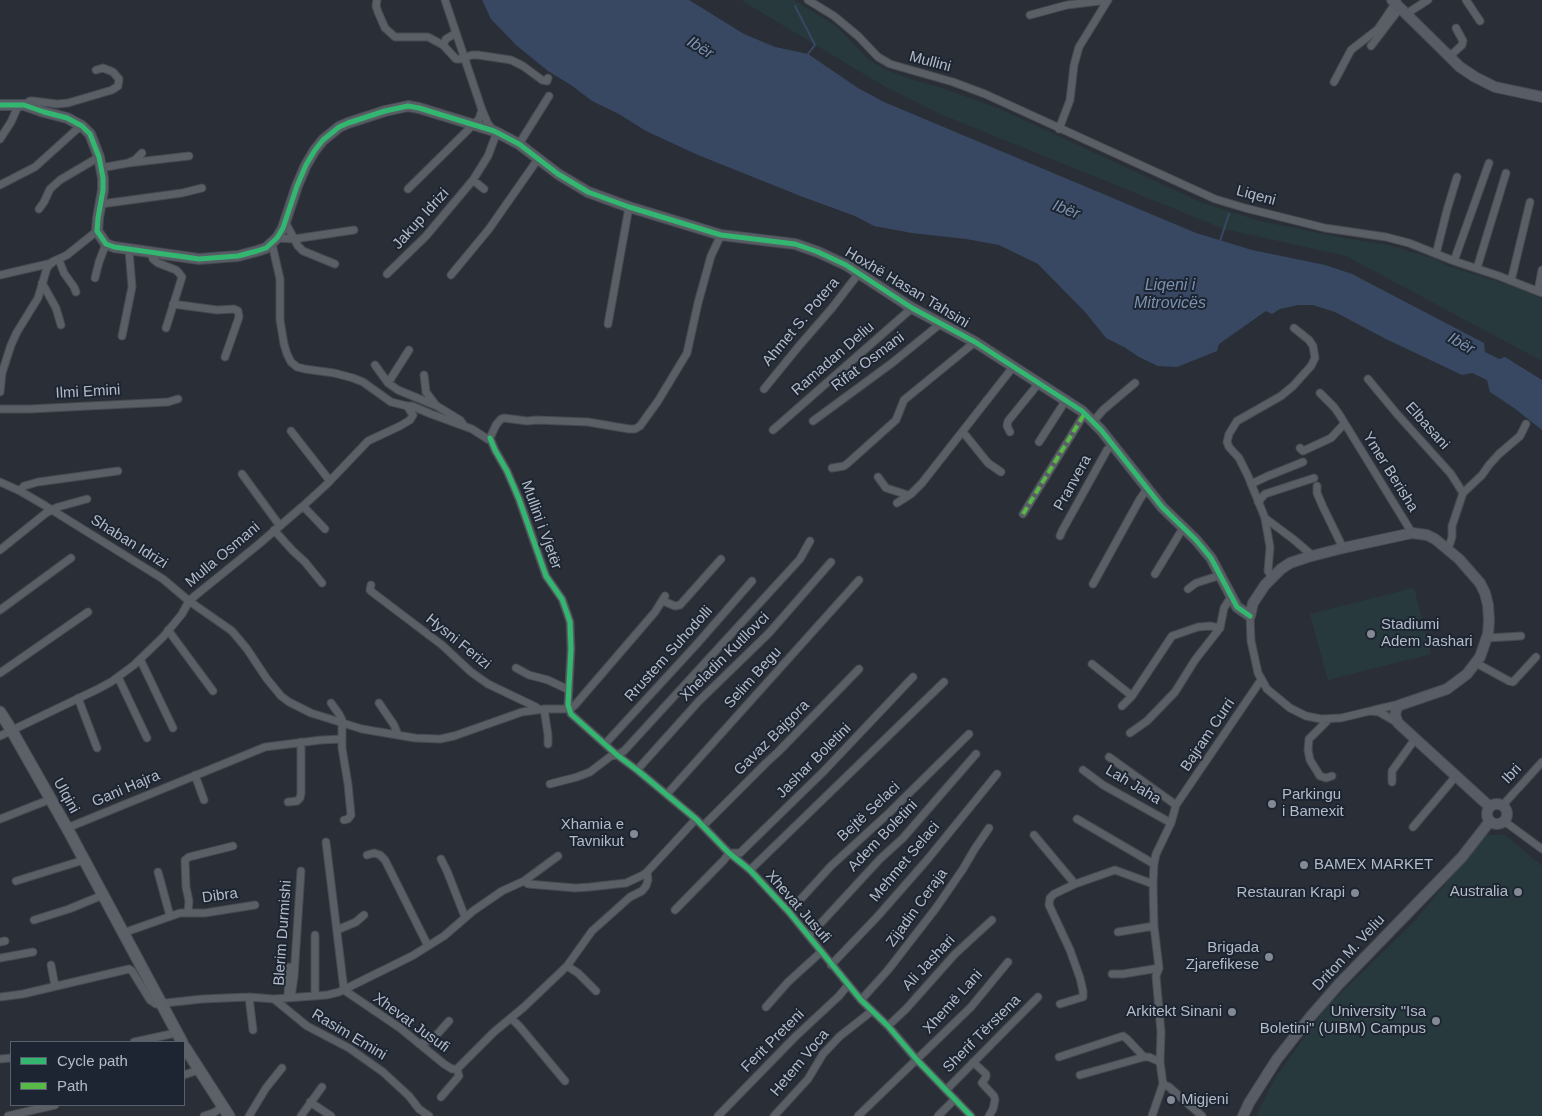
<!DOCTYPE html>
<meta charset="utf-8">
<style>
body{margin:0}
#map{position:relative;width:1542px;height:1116px;overflow:hidden;background:#2a2f37;font-family:Helvetica,sans-serif}
canvas{display:block}
.legend{position:absolute;left:10px;top:1041px;width:175px;height:65px;box-sizing:border-box;background:#1d2532;border:1px solid #59616e;margin:0;padding:6px 9px;list-style:none;font-size:15px;color:#b3bbc8}
.legend li{display:flex;align-items:center;gap:10px;height:25px}
.legend b{width:25px;border:1px solid #59616e}
</style>
<div id="map">
<canvas width="1542" height="1116"></canvas>
<ul class="legend">
<li><b style="height:6px;background:#33b770"></b>Cycle path</li>
<li><b style="height:6px;background:#58b947"></b>Path</li>
</ul>
</div>
<script>
const ctx = document.querySelector('canvas').getContext('2d');
ctx.lineJoin = 'round';
function fill(path, color) { ctx.fillStyle = color; ctx.fill(path, 'evenodd'); }
const shape = rows => new Path2D(rows.map(r => 'M' + r).join(''));
function trace(path, color, width, dash) { ctx.strokeStyle = color; ctx.lineWidth = width; ctx.lineCap = dash ? 'butt' : 'round'; ctx.setLineDash(dash || []); ctx.stroke(path); }
function drawText(font, color, halo, rows, align = 'center') {
  ctx.font = font + ' Helvetica,sans-serif'; ctx.lineWidth = 4; ctx.setLineDash([]); ctx.textBaseline = 'middle'; ctx.strokeStyle = halo; ctx.fillStyle = color; for (const [text, x, y, turn = 0] of rows) {
    ctx.save(); ctx.translate(x, y); ctx.rotate((+turn || 0) * Math.PI / 180); ctx.textAlign = isNaN(turn) ? turn : align; if (halo) ctx.strokeText(text, 0, 0); ctx.fillText(text, 0, 0); ctx.restore();
  }
}
const green = shape([
 [741,0,794,0,836,26,870,61,887,70,910,79,942,88,1000,109,1200,202,1260,221,1343,238,1388,245,1436,259,1448,266,1521,289,1542,299,1542,361,1346,256,1224,229,938,113,884,86],
 [1414,588,1431,654,1328,680,1310,614],
 [1486,835,1505,835,1542,866,1542,1116,1256,1116,1275,1078,1327,1006,1413,923]
]);
const water = shape([
 [482,0,689,0,744,34,775,47,808,54,858,88,884,102,1196,233,1252,250,1325,265,1352,274,1484,343,1485,352,1499,359,1505,357,1542,380,1542,430,1514,408,1490,392,1487,380,1472,373,1462,375,1386,339,1335,312,1313,305,1298,305,1280,309,1272,314,1266,311,1219,344,1217,351,1177,367,1158,366,1139,357,1124,347,1106,338,1086,313,1038,264,999,245,966,239,912,233,874,226,855,216,803,197,698,155,646,131,619,114,592,101,571,85,548,71,516,45,491,19]
]);
const stream = shape([
 [795,6,815,45,808,54],
 [1220,241,1229,214]
]);
const street = shape([
 [377,0,376,6,378,12,385,28,395,37,428,37,443,45,456,59,460,59,472,55,478,55,511,60,523,66,542,80,547,81,548,78],
 [445,0,482,110,488,124,494,131],
 [808,0,834,16,858,36,878,57,890,64,953,82,985,94,1215,199,1245,208,1325,228,1386,237,1409,243,1454,261,1499,276,1542,293],
 [1466,0,1480,21],
 [1406,14,1428,0],
 [1030,15,1067,5,1108,0],
 [443,45,446,39,456,33],
 [1371,46,1400,8],
 [1449,57,1462,45,1463,41,1456,28],
 [1334,82,1351,50,1378,29,1397,1],
 [24,105,30,101,33,101,57,104,68,103,112,90,118,86,119,79,113,72,103,68,96,70],
 [1059,129,1070,100,1074,65,1079,47,1108,0],
 [0,139,11,122,19,104],
 [519,144,549,96],
 [128,163,189,156],
 [101,168,128,163,135,160,142,153],
 [473,180,484,189],
 [0,185,35,167,76,130,82,126],
 [408,189,479,119,482,110],
 [101,204,182,193,202,188],
 [39,209,44,202,50,189,60,180,99,157],
 [285,222,298,246,303,251,335,264],
 [277,238,294,239,354,230],
 [272,244,280,279,280,320,284,344,287,354,291,362,297,367,305,369,334,373,353,378,363,382,391,402,407,406,412,406,431,414,472,429,489,440,496,425,501,419,504,418,527,421,537,420,588,422,629,429,635,429,640,426,658,401,687,353,698,303,711,256,721,235],
 [151,253,153,259,158,263,176,270,179,273,182,277,166,328],
 [1436,254,1447,210,1457,177],
 [59,260,64,273,74,287,76,292],
 [1454,261,1489,163],
 [1477,268,1506,173],
 [387,274,426,236,473,180,488,156,497,132],
 [0,275,52,263],
 [451,275,489,229,538,159],
 [95,278,99,262,106,244],
 [1511,281,1530,202],
 [42,283,56,308,61,325],
 [1538,291,1542,270],
 [173,304,217,310,234,309,238,311,239,317,225,357],
 [608,324,629,207],
 [1294,328,1309,340,1313,346,1315,358,1311,366,1293,386,1281,396,1237,421,1229,434,1227,442,1229,447,1239,458,1248,476,1265,518,1293,539,1313,556],
 [122,336,132,287,129,250],
 [375,365,388,383,398,390,437,406,460,420,463,424],
 [424,375,426,392,435,404],
 [1368,379,1397,414,1451,474,1463,493],
 [388,383,409,350],
 [764,389,799,346,832,308,859,273],
 [0,392,2,373,11,345,17,332,38,298,47,268,52,262,67,255,97,231],
 [1320,393,1334,407,1339,414,1412,533],
 [0,409,30,409,168,402,178,399],
 [813,421,892,363,940,324],
 [1093,422,1103,410,1135,383],
 [773,430,912,308],
 [291,431,330,481],
 [963,432,988,463,1001,472],
 [1010,432,1007,426,1008,421,1039,383],
 [490,438,495,450,507,471,519,499,546,576,562,599,567,613,570,622,571,649,568,705,571,714,617,755,637,770,696,819,729,853,750,870,789,912,861,1000,888,1026,917,1060,971,1116],
 [1039,442,1066,400],
 [1300,448,1303,451,1331,438,1344,424],
 [832,468,844,466,848,463,896,420,904,400,975,342],
 [242,474,280,526],
 [878,477,886,488,908,495],
 [0,482,20,491,44,505,163,579,189,601,232,631,247,649,267,679,281,696,289,702,311,713,362,729,415,738,440,739,454,736,522,712,544,709,570,709],
 [1251,484,1268,476,1303,462],
 [1317,486,1317,493,1323,507,1343,548],
 [20,491,24,486,38,482,118,471],
 [1258,502,1265,494,1314,478],
 [897,503,911,494,922,483,1013,367],
 [303,506,325,529],
 [1023,514,1085,413],
 [1265,519,1270,547,1268,571,1272,577],
 [274,530,293,551,305,562,322,583],
 [1060,536,1062,531,1107,450,1113,445],
 [1448,549,1452,537,1452,526,1463,493,1482,475,1489,465,1499,454,1520,436,1526,424],
 [0,550,46,513,58,507,87,499],
 [1155,574,1183,528],
 [1093,584,1140,499,1147,489],
 [371,585,370,590,372,592,442,645,471,672,488,684,536,707,538,709],
 [1188,589,1196,583,1221,575],
 [663,601,675,606,680,605,721,559],
 [0,610,71,558],
 [1250,616,1251,641,1258,673,1267,689,1290,708,1306,716,1321,719,1341,718,1370,711,1379,712,1398,723],
 [168,630,213,691],
 [1487,638,1521,636],
 [140,659,173,728],
 [1476,663,1509,681,1513,682,1536,657],
 [1092,664,1132,696],
 [516,668,529,675,548,680,569,690],
 [0,673,88,612],
 [118,677,147,738],
 [78,698,97,748],
 [331,703,339,714,342,720,342,748,348,784,351,815,348,819,344,820],
 [379,703,394,725,398,735],
 [1122,706,1132,696,1172,636,1198,627,1210,626,1220,628,1224,608,1231,597],
 [544,709,548,735,548,744],
 [570,709,575,705,655,612,665,596],
 [1374,710,1400,704],
 [1328,720,1309,739,1308,750,1310,760,1320,776,1326,778,1332,776],
 [1130,733,1147,721,1175,692,1195,660,1220,628],
 [0,736,98,689,111,682,134,665,163,637,182,614,189,601,196,595,259,544,303,506,326,485,368,441,400,426,410,420,413,415,407,406],
 [605,744,696,645,752,581],
 [1109,757,1176,805],
 [637,770,699,701,769,633,831,562],
 [1083,770,1103,785,1171,823],
 [195,775,204,800],
 [1392,782,1392,771,1415,739],
 [550,784,577,777,590,772,611,756,617,755,624,751,800,559,810,541],
 [667,794,859,580],
 [288,802,297,801,300,798,301,794,301,742],
 [1502,806,1542,762],
 [0,819,51,799],
 [1077,819,1154,864],
 [1504,821,1542,849],
 [703,826,766,763,778,752,859,669],
 [1413,827,1456,776],
 [67,828,265,747,321,740,342,739],
 [1034,835,1075,884],
 [326,842,344,990,400,1028,444,1064,452,1069,457,1069,494,1032,524,1007,567,966,592,931,630,897,642,891,646,886,648,880,647,872],
 [367,855,374,853,380,855,385,860,428,946],
 [441,859,447,871,465,917],
 [750,870,944,682],
 [158,872,170,916],
 [16,881,84,860],
 [524,881,528,884,575,888,590,887,626,883,643,875,647,872,696,819],
 [675,910,724,860,729,853,740,853,824,771,913,677],
 [188,912,189,901,186,887,185,860,189,857,233,846],
 [789,912,831,866,890,812,969,734],
 [34,920,69,909,103,895],
 [337,930,356,922,364,915],
 [1118,932,1154,926],
 [123,933,180,913,205,913,255,905],
 [809,936,880,859,903,838,976,754],
 [0,942,5,941],
 [0,958,33,952],
 [51,965,55,986],
 [831,965,877,917,927,860,997,774],
 [567,966,578,973,596,991],
 [1112,974,1123,974,1159,968],
 [315,996,315,935],
 [0,997,23,994,129,969,132,971,150,1000,156,1004,202,999,249,997,274,999,327,995,339,992,412,956,444,936,473,911,502,891,524,881,558,856],
 [249,997,253,1030],
 [288,997,289,967],
 [291,997,294,977,301,871],
 [274,999,307,1026,349,1048,383,1072,409,1096,419,1109,429,1116],
 [861,1000,888,970,936,908,963,869,974,850,989,828],
 [1060,1004,1083,997,1083,991,1080,978,1070,950,1049,905,1050,898,1054,894,1075,884,1115,870,1153,884],
 [766,1007,788,982,821,952],
 [511,1018,520,1027,565,1081],
 [888,1026,906,1009,955,954,992,920],
 [134,1042,176,1033],
 [419,1044,433,1039,449,1021],
 [1059,1057,1123,1036,1127,1039,1144,1057,1149,1057,1160,1062],
 [0,1059,11,1058],
 [973,1062,986,1074,986,1077,982,1083,994,1096,995,1100,993,1109,989,1116],
 [184,1075,198,1070],
 [1080,1075,1144,1057],
 [1163,1084,1169,1087,1202,1116],
 [946,1090,1038,997],
 [441,1097,459,1076,457,1069],
 [310,1102,331,1116],
 [8,1116,55,1105],
 [204,1116,213,1113,223,1107],
 [249,1116,266,1088,282,1068],
 [301,1116,322,1087],
 [718,1116,795,1037,839,996,848,985],
 [774,1116,808,1079,823,1054,840,1036,872,1011],
 [858,1116,971,1007,1008,962],
 [938,1116,955,1099],
 [1152,1116,1163,1084,1160,1062,1161,1032,1156,976,1159,968,1154,926,1153,884,1154,864,1156,854,1171,823,1176,805,1261,680]
]);
const secondary = shape([
 [1392,0,1460,67,1475,77,1495,87,1542,97],
 [0,105,24,105,44,112,67,118,82,126,90,134,99,157,103,178,103,190,98,218,97,231,106,244,114,247,199,259,238,256,257,251,266,248,277,238,283,228,297,186,306,165,315,150,323,140,339,127,348,123,385,111,408,106,419,108,494,131,519,144,558,174,588,192,629,207,721,235,795,244,818,252,846,265,912,308,975,342,1082,411,1101,430,1162,507,1196,540,1211,558,1237,607,1250,616,1253,603,1265,585,1281,569,1290,563,1308,557,1343,548,1412,533,1427,535,1435,539,1459,559,1480,583,1485,593,1488,605,1489,621,1488,634,1480,657,1467,674,1447,689,1400,705,1397,707,1395,715,1398,723,1490,807],
 '1487 814a10 10 0 1 1 20 0a10 10 0 1 1-20 0Z',
 [1243,1116,1249,1103,1277,1059,1311,1016,1339,984,1462,857,1490,821]
]);
const primary = shape([
 [0,712,12,731,67,828,182,1042],
 [184,1046,229,1116]
]);
const quiet = shape([
 [1023,514,1085,413]
]);
const cycleway = shape([
 [0,105,24,105,44,112,67,118,82,126,90,134,99,157,103,178,103,190,98,218,97,231,106,244,114,247,199,259,238,256,257,251,266,248,277,238,283,228,297,186,306,165,315,150,323,140,339,127,348,123,385,111,408,106,419,108,494,131,519,144,558,174,588,192,629,207,721,235,795,244,818,252,846,265,912,308,975,342,1082,411,1101,430,1162,507,1196,540,1211,558,1237,607,1250,616],
 [490,438,495,450,507,471,519,499,546,576,562,599,567,613,570,622,571,649,568,705,571,714,617,755,637,770,696,819,729,853,750,870,789,912,861,1000,888,1026,917,1060,971,1116]
]);
const markers = [
 [1371,634,5,"#838a95"],
 [1272,804,5,"#838a95"],
 [634,834,5,"#838a95"],
 [1304,865,5,"#838a95"],
 [1518,892,5,"#838a95"],
 [1355,893,5,"#838a95"],
 [1269,957,5,"#838a95"],
 [1232,1012,5,"#838a95"],
 [1436,1021,5,"#838a95"],
 [1171,1100,5,"#838a95"]
];
const streetNames = [
 ["Mullini",930,62,15],
 ["Liqeni",1256,196,15],
 ["Jakup Idrizi",421,219,-48],
 ["Hoxhë Hasan Tahsini",907,288,31],
 ["Ahmet S. Potera",801,322,-50],
 ["Ramadan Deliu",833,359,-41],
 ["Rifat Osmani",868,362,-37],
 ["Ilmi Emini",88,392,-3],
 ["Elbasani",1427,426,48],
 ["Ymer Berisha",1390,472,58],
 ["Pranvera",1073,483,-61],
 ["Mullini i Vjetër",541,525,70],
 ["Shaban Idrizi",129,542,32],
 ["Mulla Osmani",223,555,-40],
 ["Hysni Ferizi",458,642,39],
 ["Rrustem Suhodolli",669,654,-48],
 ["Xheladin Kutllovci",725,657,-45],
 ["Selim Begu",753,678,-48],
 ["Bajram Curri",1208,735,-56],
 ["Gavaz Bajgora",772,738,-45],
 ["Jashar Boletini",814,761,-45],
 ["Ibri",1512,774,-47],
 ["Lah Jaha",1133,785,31],
 ["Gani Hajra",126,789,-23],
 ["Ulqini",66,796,61],
 ["Bejtë Selaci",869,812,-43],
 ["Adem Boletini",883,836,-46],
 ["Mehmet Selaci",905,862,-50],
 ["Dibra",220,896,-8],
 ["Xhevat Jusufi",798,907,49],
 ["Zijadin Ceraja",917,908,-54],
 ["Blerim Durmishi",283,933,-86],
 ["Driton M. Veliu",1349,953,-47],
 ["Ali Jashari",929,963,-47],
 ["Xhemë Lani",953,1002,-48],
 ["Xhevat Jusufi",411,1023,36],
 ["Sherif Tërstena",982,1034,-45],
 ["Rasim Emini",349,1035,31],
 ["Ferit Preteni",773,1041,-45],
 ["Hetem Voca",800,1063,-50]
];
const poiNames = [
 ["Stadiumi",1381,625,"left"],
 ["Adem Jashari",1381,642,"left"],
 ["Parkingu",1282,795,"left"],
 ["i Bamexit",1282,812,"left"],
 ["Xhamia e",624,825],
 ["Tavnikut",624,842],
 ["BAMEX MARKET",1314,865,"left"],
 ["Australia",1508,892],
 ["Restauran Krapi",1345,893],
 ["Brigada",1259,948],
 ["Zjarefikese",1259,965],
 ["Arkitekt Sinani",1222,1012],
 ["University \"Isa",1426,1012],
 ["Boletini\" (UIBM) Campus",1426,1029],
 ["Migjeni",1181,1100,"left"]
];
const waterNames = [
 ["Ibër",700,48,32],
 ["Ibër",1066,210,21],
 ["Liqeni i",1170,286],
 ["Mitrovicës",1170,304],
 ["Ibër",1461,344,30]
];
fill(green, '#27393d');
fill(water, '#384862');
trace(stream, '#384862', 2);
trace(street, '#464a50', 9);
trace(secondary, '#464a50', 12);
trace(primary, '#474c54', 13);
trace(street, '#5a5e65', 7);
trace(secondary, '#585c64', 10);
trace(primary, '#5c6067', 11);
trace(quiet, '#58b947', 4, [8, 4]);
trace(cycleway, '#33b770', 5);
for (const [x, y, r, color] of markers) { const dot = new Path2D(); dot.arc(x, y, r, 0, 2 * Math.PI); ctx.fillStyle = color; ctx.fill(dot); trace(dot, '#1d2532', 2); }
drawText('15px', '#b3bbc8', '#1d2532', streetNames);
drawText('15px', '#b3bbc8', '#1d2532', poiNames, 'right');
drawText('italic 16px', '#7c91b0', '#1d2532', waterNames);
</script>
